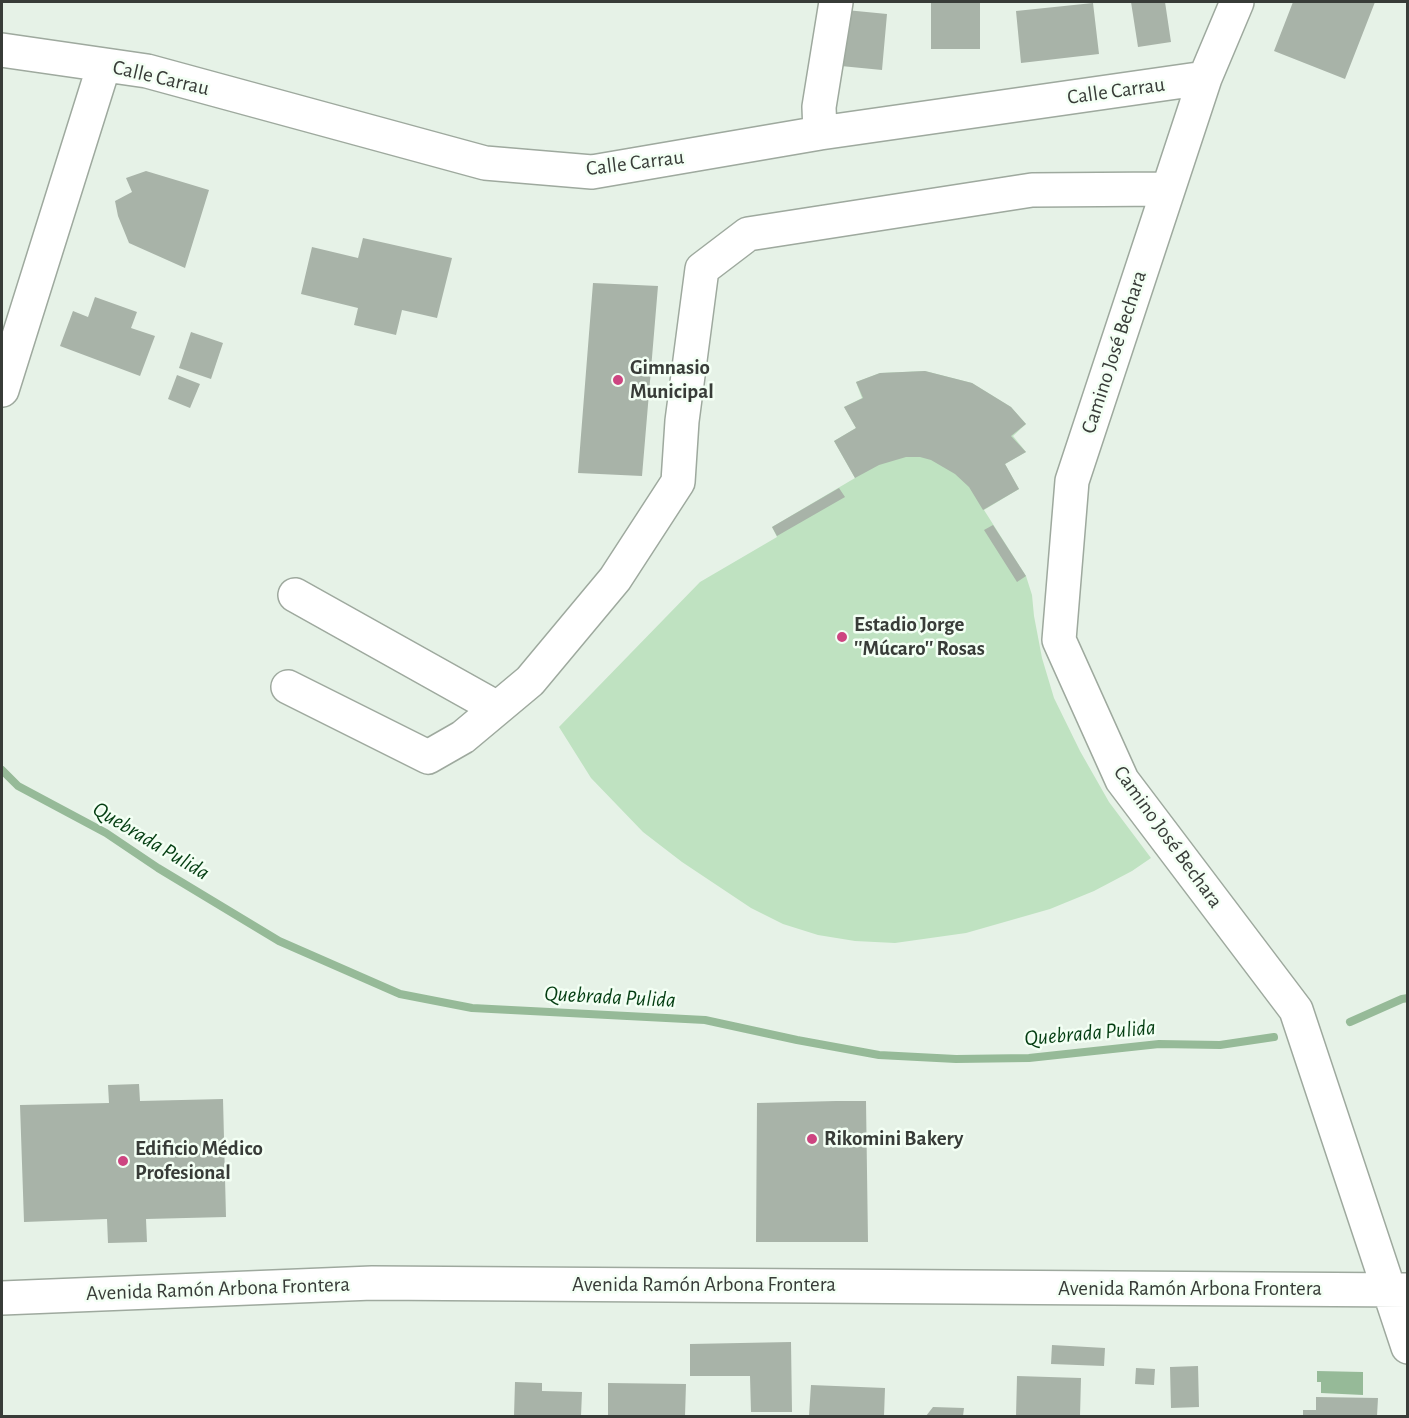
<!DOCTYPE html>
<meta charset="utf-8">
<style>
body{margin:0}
#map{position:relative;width:1409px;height:1418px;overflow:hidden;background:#e6f2e7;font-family:"Alegreya Sans",sans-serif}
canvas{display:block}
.frame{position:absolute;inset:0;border:3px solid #383c38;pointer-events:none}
</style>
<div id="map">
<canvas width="1409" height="1418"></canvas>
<div class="frame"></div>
</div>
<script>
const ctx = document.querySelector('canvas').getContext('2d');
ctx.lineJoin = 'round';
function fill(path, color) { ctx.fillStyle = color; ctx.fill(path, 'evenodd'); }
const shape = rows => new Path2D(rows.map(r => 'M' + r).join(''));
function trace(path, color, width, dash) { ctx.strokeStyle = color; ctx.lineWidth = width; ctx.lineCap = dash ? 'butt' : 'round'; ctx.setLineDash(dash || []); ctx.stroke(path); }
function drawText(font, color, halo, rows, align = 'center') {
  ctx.font = font + ' "Alegreya Sans",sans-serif'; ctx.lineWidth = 5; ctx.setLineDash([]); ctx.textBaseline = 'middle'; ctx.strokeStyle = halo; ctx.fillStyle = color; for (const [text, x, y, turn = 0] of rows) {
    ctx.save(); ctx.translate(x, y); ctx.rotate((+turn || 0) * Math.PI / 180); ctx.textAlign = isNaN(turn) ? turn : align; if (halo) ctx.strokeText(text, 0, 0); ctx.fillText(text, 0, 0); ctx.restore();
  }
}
const green = shape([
 [925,371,972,383,1011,407,1026,424,1013,436,1026,452,1005,464,1019,489,984,510,1026,576,1032,595,1034,616,1042,658,1054,698,1080,751,1109,802,1151,858,1132,871,1094,891,1050,909,966,933,895,943,855,941,818,935,783,924,751,908,682,862,643,832,591,778,559,727,700,582,777,537,772,527,855,478,834,441,856,428,844,407,862,398,856,382,880,373]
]);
const forest = shape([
 [1317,1371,1363,1372,1363,1395,1321,1393,1321,1382,1317,1382]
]);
const stream = shape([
 [2,770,18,786,106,833,158,868,279,941,400,994,472,1008,705,1020,797,1040,879,1055,956,1059,1029,1058,1159,1044,1220,1045,1274,1037],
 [1350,1022,1402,999,1408,998]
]);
const building = shape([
 [931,2,980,2,980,49,931,49],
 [1131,2,1165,2,1171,42,1138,47],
 [1293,2,1375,2,1345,79,1274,51],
 [1093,3,1099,54,1021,63,1016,11],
 [846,10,887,14,882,70,841,66],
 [146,171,209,190,185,268,129,243,118,216,115,201,132,192,126,178],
 [363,238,452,258,437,318,402,310,396,335,354,325,358,308,301,294,312,247,358,258],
 [593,283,658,286,642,476,578,473],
 [95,297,137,312,131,328,155,336,140,376,60,346,73,311,88,317],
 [191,332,223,343,211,379,179,368],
 [925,371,972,383,1011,407,1026,424,1011,436,1026,452,1005,464,1019,489,983,510,969,487,955,474,931,460,920,457,906,457,879,465,855,478,834,441,856,428,844,407,863,398,856,382,880,373],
 [177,375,200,384,190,408,168,399],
 [839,488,845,497,777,536,772,527],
 [993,525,1026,576,1017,582,984,530],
 [139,1084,140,1101,223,1099,226,1217,146,1219,147,1242,108,1243,107,1219,24,1222,20,1105,109,1103,108,1085],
 [836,1101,866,1101,868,1242,756,1242,757,1103],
 [791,1342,792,1412,751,1412,750,1376,690,1376,690,1344],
 [1052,1345,1105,1348,1104,1366,1051,1364],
 [1198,1366,1199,1407,1171,1408,1170,1367],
 [1136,1368,1155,1369,1154,1385,1135,1384],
 [1017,1376,1081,1378,1080,1416,1016,1416],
 [515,1382,542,1383,542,1391,582,1392,581,1416,514,1416],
 [608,1383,686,1384,685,1416,608,1416],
 [811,1385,885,1388,884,1416,809,1416],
 [1316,1397,1378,1398,1377,1416,1303,1416,1303,1410,1316,1410],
 [933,1407,964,1408,963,1416,926,1416]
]);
const minor = shape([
 [1237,2,1205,78,1072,481,1059,640,1122,780,1296,1010,1408,1347],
 [2,50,147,71,485,163,592,172,820,133,1205,78],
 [820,133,819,107,836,2],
 [2,390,104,65],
 [295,595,497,708],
 [288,687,428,757,463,737,530,681,615,579,678,482,682,421,702,269,748,234,1032,190,1168,189],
 [2,1298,372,1283,1408,1290]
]);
const markers = [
 [618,380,6,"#cd4581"],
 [842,637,6,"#cd4581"],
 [812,1139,6,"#cd4581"],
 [123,1161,6,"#cd4581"]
];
const streetNames = [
 ["Calle Carrau",161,78,13],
 ["Calle Carrau",1116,91,-8],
 ["Calle Carrau",635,163,-7],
 ["Camino José Bechara",1114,352,-72],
 ["Camino José Bechara",1168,837,54],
 ["Avenida Ramón Arbona Frontera",704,1285],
 ["Avenida Ramón Arbona Frontera",218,1289,-2],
 ["Avenida Ramón Arbona Frontera",1190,1289]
];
const poiNames = [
 ["Gimnasio",630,368],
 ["Municipal",630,392],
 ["Estadio Jorge",854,625],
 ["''Múcaro'' Rosas",854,649],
 ["Rikomini Bakery",824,1139],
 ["Edificio Médico",135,1149],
 ["Profesional",135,1173]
];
const waterNames = [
 ["Quebrada Pulida",151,841,31],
 ["Quebrada Pulida",610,997,3],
 ["Quebrada Pulida",1090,1033,-5]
];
fill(green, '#bfe2c1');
fill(forest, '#96ba98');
trace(stream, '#96ba98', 8);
fill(building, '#a8b3a8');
trace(minor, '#9ea99e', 36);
trace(minor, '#fff', 33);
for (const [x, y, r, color] of markers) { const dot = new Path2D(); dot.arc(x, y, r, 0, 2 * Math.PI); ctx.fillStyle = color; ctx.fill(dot); trace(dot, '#f3fff4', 2); }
drawText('21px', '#383c38', '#f3fff4', streetNames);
drawText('bold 21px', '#383c38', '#f3fff4', poiNames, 'left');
drawText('italic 22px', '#033d11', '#f3fff4', waterNames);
</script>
